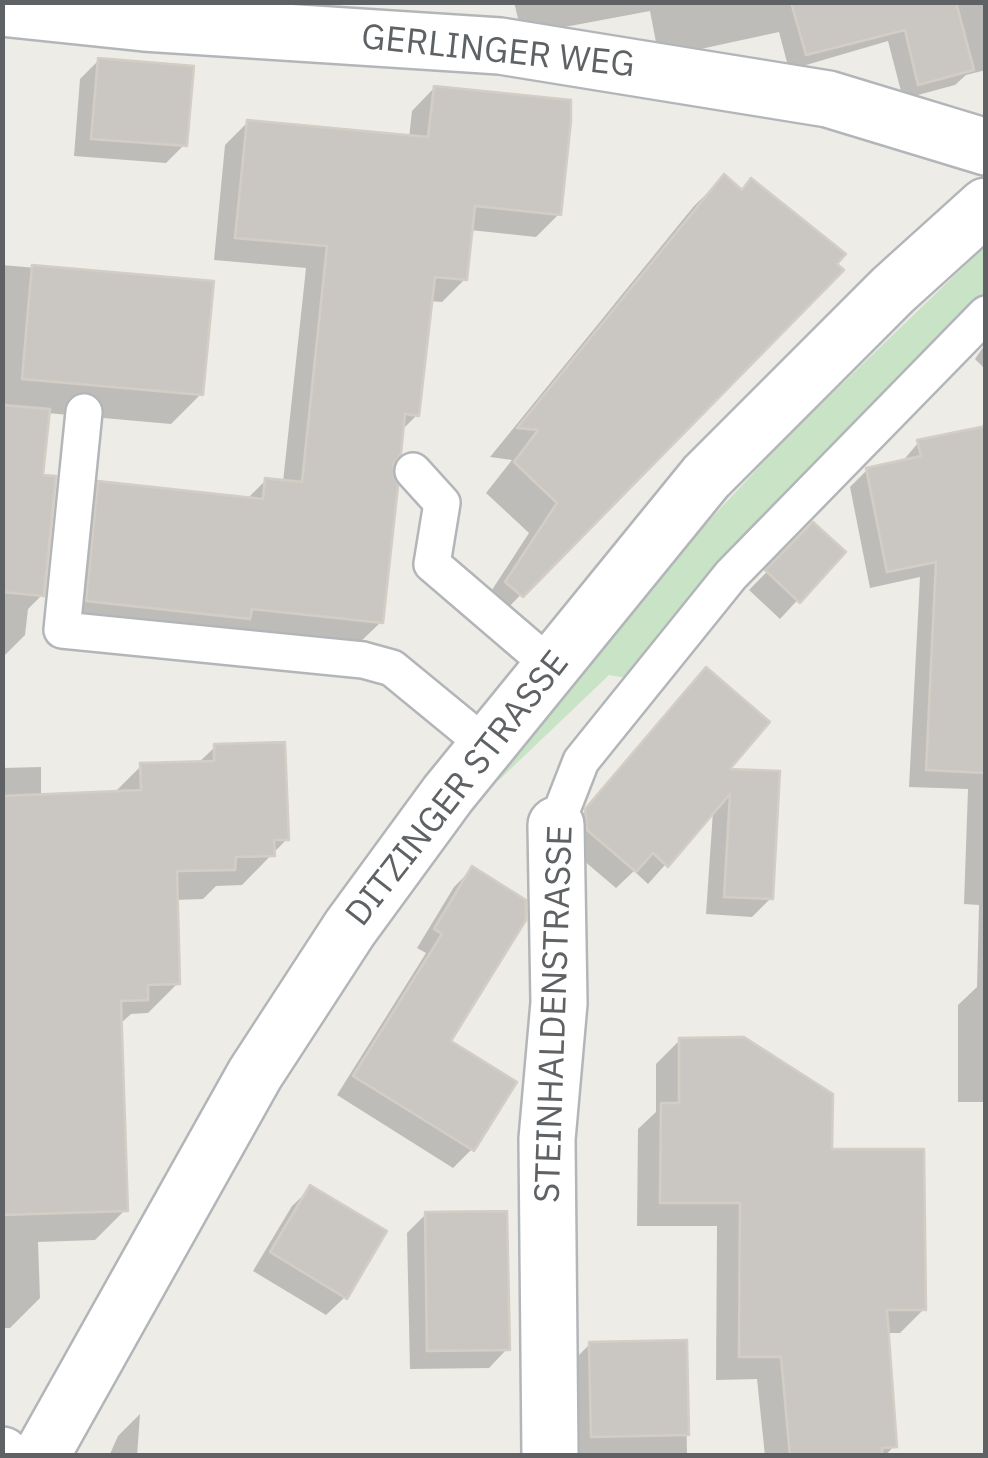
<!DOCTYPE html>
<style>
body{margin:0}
#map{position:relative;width:988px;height:1458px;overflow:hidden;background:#eeece6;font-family:"IBM Plex Sans",sans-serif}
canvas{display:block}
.frame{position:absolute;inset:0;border:5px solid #5e6265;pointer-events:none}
</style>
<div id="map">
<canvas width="988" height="1458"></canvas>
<div class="frame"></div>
</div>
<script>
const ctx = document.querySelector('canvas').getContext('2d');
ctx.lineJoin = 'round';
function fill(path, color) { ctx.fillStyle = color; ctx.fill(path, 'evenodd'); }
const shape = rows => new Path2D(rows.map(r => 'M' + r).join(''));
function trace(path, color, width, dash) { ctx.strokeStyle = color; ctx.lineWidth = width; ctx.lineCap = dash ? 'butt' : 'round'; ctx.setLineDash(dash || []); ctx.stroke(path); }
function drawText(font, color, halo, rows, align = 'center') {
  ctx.font = font + ' "IBM Plex Sans",sans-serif'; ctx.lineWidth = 9; ctx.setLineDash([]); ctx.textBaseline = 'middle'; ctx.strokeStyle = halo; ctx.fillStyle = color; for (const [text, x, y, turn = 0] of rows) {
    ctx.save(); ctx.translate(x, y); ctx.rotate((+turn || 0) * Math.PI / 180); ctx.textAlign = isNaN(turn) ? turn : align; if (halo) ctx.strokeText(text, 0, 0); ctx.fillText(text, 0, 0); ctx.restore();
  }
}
const green = shape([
 [985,246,985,293,721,558,626,678,609,675,497,782,534,727,703,527,787,437]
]);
const shadow = shape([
 [514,2,986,2,986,70,966,75,955,85,903,99,888,41,789,70,779,32,659,58,650,11,522,35],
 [99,60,184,145,166,163,74,156,80,79],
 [434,88,559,214,536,237,470,230,465,279,442,302,430,301,417,415,401,431,390,465,381,622,358,644,65,623,77,506,99,483,247,499,266,480,283,482,306,268,214,260,225,145,248,122,409,138,412,111],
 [724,177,840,270,491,625,477,613,529,533,486,493,512,460,490,457,694,206],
 [2,265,211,283,201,394,171,424,47,413,41,477,42,595,28,609,25,635,2,658],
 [986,343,986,370,975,359],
 [986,428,986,1102,958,1102,958,1005,977,987,979,905,964,904,968,789,909,787,920,577,870,588,850,487,867,470,901,463,918,443],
 [813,525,842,552,780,619,749,590],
 [688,688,725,771,771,898,752,917,706,914,713,811,648,884,634,871,616,888,570,849,567,833],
 [215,747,287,839,242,885,216,886,203,899,175,900,178,983,148,1013,131,1014,119,1025,125,1210,95,1240,38,1242,40,1298,10,1328,2,1328,2,768,41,767,41,797,113,794,142,765,197,764],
 [472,869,447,1042,472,1149,453,1168,337,1095,426,953,417,948,454,887],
 [680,1040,830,1151,924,1309,900,1333,886,1333,894,1446,885,1456,765,1456,757,1379,716,1380,717,1226,637,1226,638,1129,656,1112,656,1064],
 [311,1188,345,1297,326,1315,253,1271,292,1206],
 [426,1214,507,1349,489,1368,410,1369,407,1233],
 [685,1342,687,1456,573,1456,572,1362,590,1344],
 [140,1414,137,1456,109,1456,118,1436]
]);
const building = shape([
 [791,2,956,2,974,70,918,85,905,30,806,55,791,2],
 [98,58,194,66,187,146,91,139,98,58],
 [434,86,571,100,571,121,561,215,475,206,467,280,435,277,419,416,405,414,401,454,393,465,398,486,383,623,252,609,250,619,86,601,98,481,263,499,265,478,302,482,327,246,235,238,247,120,428,137,434,86],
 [724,174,742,190,751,178,846,254,837,264,844,270,523,597,505,582,557,503,514,462,538,430,517,428,724,174],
 [32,265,214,281,203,395,22,379,32,265],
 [2,405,50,409,43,475,56,476,44,596,2,592,2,405],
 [986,426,986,773,926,770,936,562,887,572,866,468,921,456,917,440,986,426],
 [813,522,846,552,800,603,765,570,813,522],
 [706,667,770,722,730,769,780,771,773,899,724,897,730,794,668,867,653,853,636,872,587,830,585,809,706,667],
 [285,742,289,840,274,840,275,856,236,857,235,870,177,871,180,984,148,985,148,1000,121,1001,128,1211,2,1215,2,796,141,790,140,763,214,761,214,744,285,742],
 [472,866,526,900,526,920,451,1041,517,1082,474,1151,353,1076,442,934,434,929,472,866],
 [744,1037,833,1094,832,1149,924,1149,926,1310,887,1310,897,1447,882,1448,882,1456,790,1456,781,1357,739,1357,740,1203,660,1203,661,1103,679,1103,679,1038,744,1037],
 [310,1185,387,1231,347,1299,270,1252,310,1185],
 [507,1211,510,1350,427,1351,425,1212,507,1211],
 [687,1340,689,1435,591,1437,589,1342,687,1340]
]);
const service = shape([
 [84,412,62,630,363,660,392,668,487,746],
 [413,471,442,503,432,564,551,666],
 [556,825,581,761,731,575,986,314]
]);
const minor = shape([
 [2,8,144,23,500,46,828,99,986,147],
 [2,1455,3,1456],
 [550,1456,547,1139,559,1003,556,825]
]);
const tertiary = shape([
 [41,1456,255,1074,350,928,448,794,706,477,893,290,986,206]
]);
const streetNames = [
 ["GERLINGER WEG",498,52,6],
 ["DITZINGER STRASSE",458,789,-52],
 ["STEINHALDENSTRASSE",555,1014,-88]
];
fill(green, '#c8e3c5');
fill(shadow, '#0003');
fill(building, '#cac7c2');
trace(building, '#d3cdc5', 2.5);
trace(service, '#b3b6b9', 40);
trace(minor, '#b3b6b9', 60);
trace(tertiary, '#b3b6b9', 60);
trace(service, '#fff', 35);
trace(minor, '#fff', 55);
trace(tertiary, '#fff', 55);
drawText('35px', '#5e6265', '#fff', streetNames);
</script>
